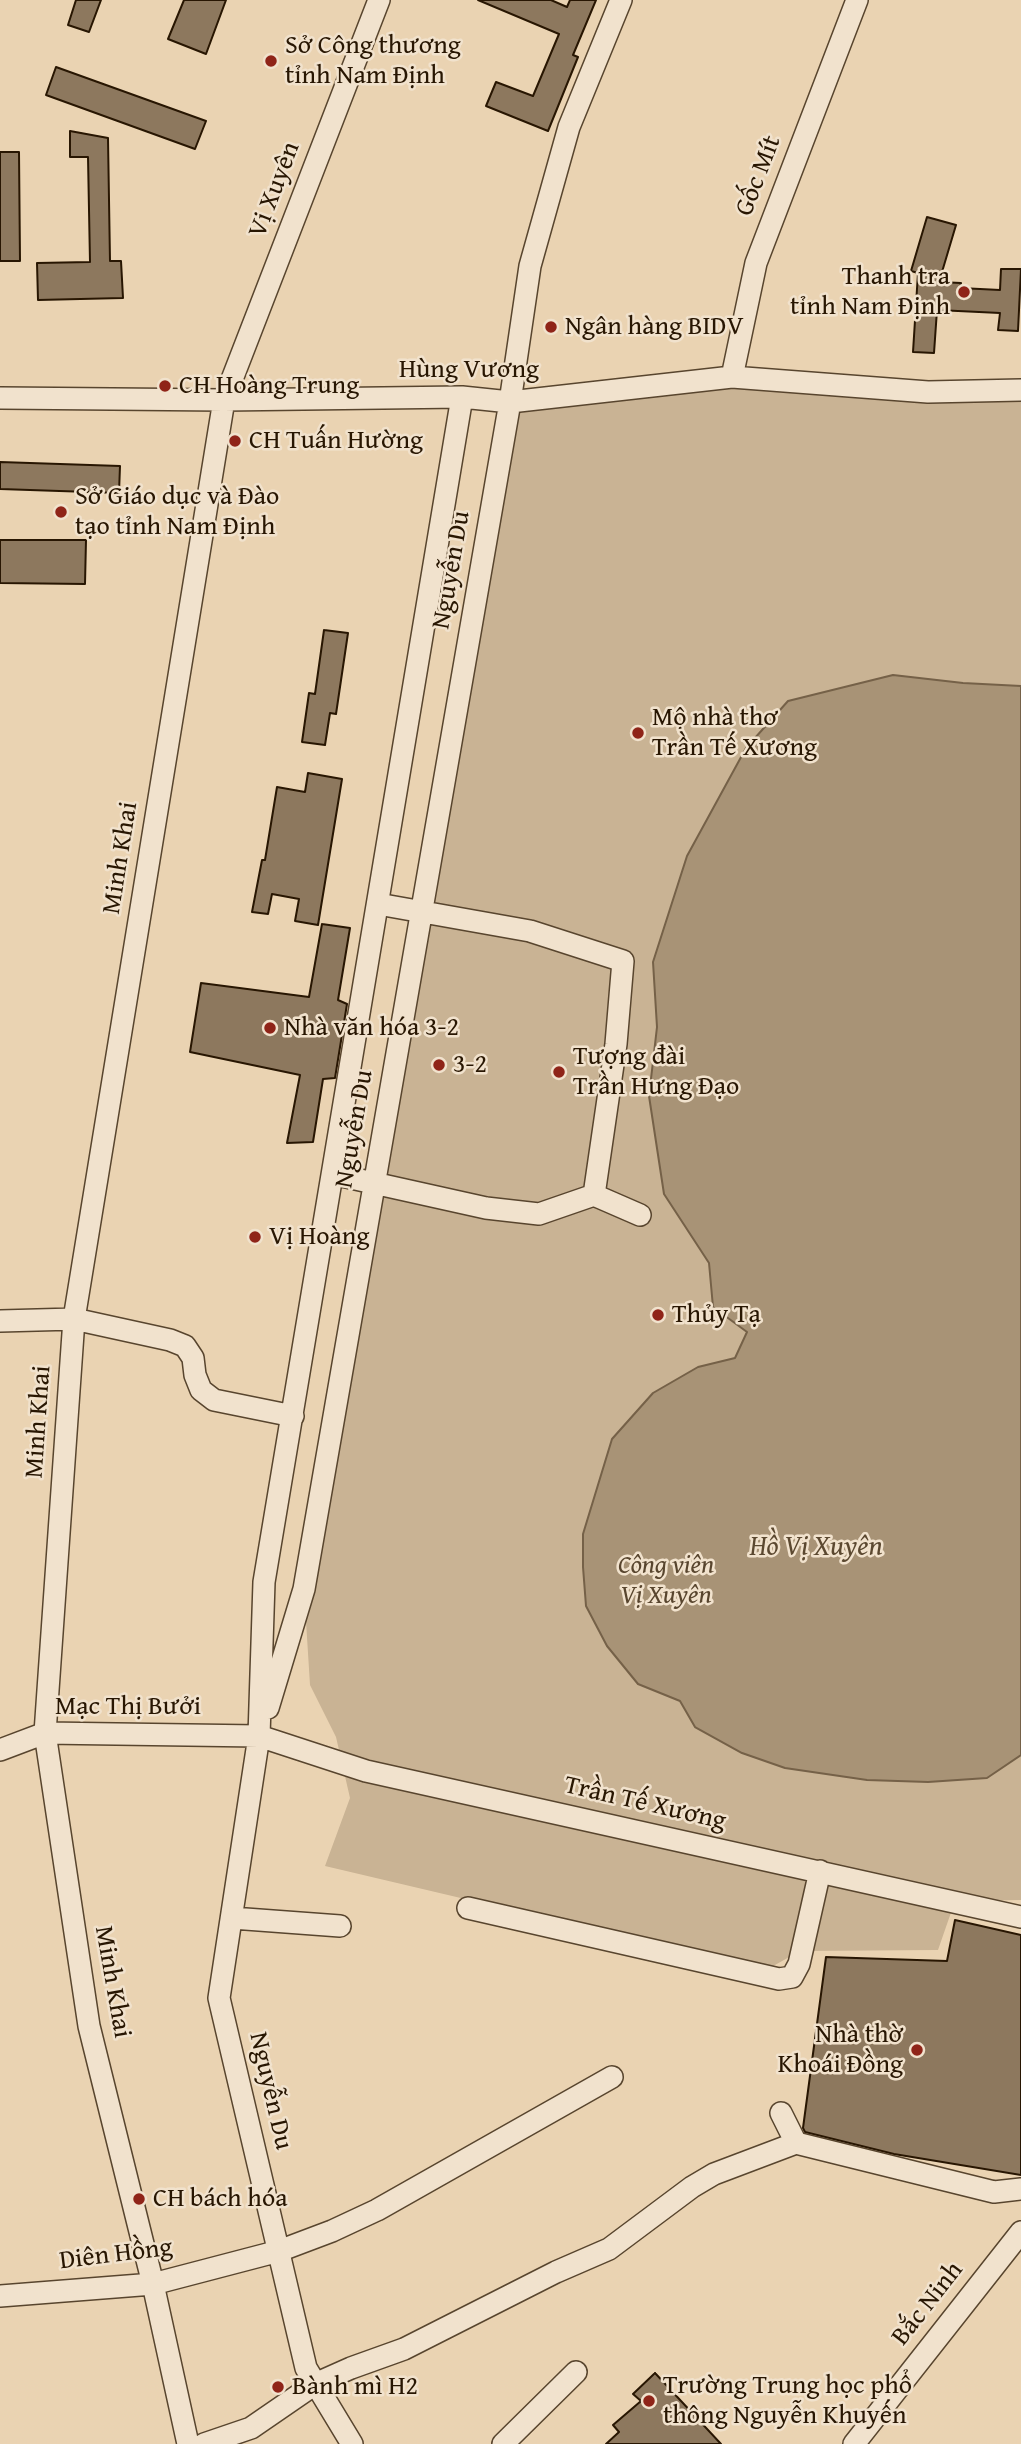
<!DOCTYPE html>
<meta charset="utf-8">
<style>
body{margin:0}
canvas{display:block;background:#ead3b2}
</style>
<canvas width="1021" height="2444"></canvas>
<script>
const ctx = document.querySelector('canvas').getContext('2d');
ctx.lineJoin = 'round';
function fill(path, color) { ctx.fillStyle = color; ctx.fill(path, 'evenodd'); }
const shape = rows => new Path2D(rows.map(r => 'M' + r).join(''));
function trace(path, color, width, dash) { ctx.strokeStyle = color; ctx.lineWidth = width; ctx.lineCap = dash ? 'butt' : 'round'; ctx.setLineDash(dash || []); ctx.stroke(path); }
function drawText(font, color, halo, rows, align = 'center') {
  ctx.font = font + ' "Gentium Book Plus",serif'; ctx.lineWidth = 5; ctx.setLineDash([]); ctx.textBaseline = 'middle'; ctx.strokeStyle = halo; ctx.fillStyle = color; for (const [text, x, y, turn = 0] of rows) {
    ctx.save(); ctx.translate(x, y); ctx.rotate((+turn || 0) * Math.PI / 180); ctx.textAlign = isNaN(turn) ? turn : align; if (halo) ctx.strokeText(text, 0, 0); ctx.fillText(text, 0, 0); ctx.restore();
  }
}
const green = shape([
 [732,377,1021,390,1021,1900,955,1901,938,1950,800,1951,766,1970,325,1866,350,1798,336,1737,310,1685,304,1589,510,402]
]);
const water = shape([
 [893,675,963,683,1021,686,1021,1755,987,1778,928,1782,867,1780,785,1768,742,1753,695,1727,680,1701,638,1684,607,1646,586,1606,583,1567,583,1534,612,1439,653,1393,698,1367,735,1358,747,1332,713,1307,709,1263,664,1194,649,1096,657,1027,653,962,687,856,746,748,788,701,893,675]
]);
const building = shape([
 [76,0,101,0,89,32,68,25,76,0],
 [184,0,226,0,206,54,168,39,184,0],
 [478,0,551,0,567,7,570,0,596,0,573,55,578,57,548,131,486,106,496,82,533,96,559,34,478,0],
 [56,67,206,121,195,149,46,95,56,67],
 [70,131,108,138,110,261,121,261,123,298,38,300,37,263,90,262,88,157,70,157,70,131],
 [0,152,19,152,20,261,0,261,0,152],
 [927,217,956,225,939,282,961,283,960,288,1000,290,1001,269,1021,269,1018,331,998,330,1000,313,937,310,934,353,913,352,918,273,911,271,927,217],
 [0,462,120,466,119,493,0,489,0,462],
 [0,540,86,540,85,584,0,583,0,540],
 [324,630,348,633,336,714,330,713,325,745,302,742,309,693,315,694,324,630],
 [308,773,342,779,318,925,295,921,299,899,272,894,268,914,252,912,262,860,265,860,277,787,305,792,308,773],
 [322,924,350,928,338,1000,347,1004,335,1078,323,1079,313,1142,287,1143,300,1075,190,1052,201,983,309,997,322,924],
 [955,1920,1021,1935,1021,2175,894,2154,805,2132,803,2128,826,1957,947,1961,955,1920],
 [655,2373,721,2444,606,2444,619,2432,613,2425,641,2401,633,2394,655,2373]
]);
const minor = shape([
 [732,377,756,263,857,0],
 [0,398,224,400,462,397,510,402,732,377,928,392,1021,390],
 [333,1174,486,1208,539,1214,594,1195,616,1044,623,961,530,931,378,904],
 [594,1195,640,1215],
 [0,1321,74,1319,170,1340,185,1346,193,1358,195,1375,201,1390,214,1400,293,1416],
 [268,1708,304,1589,510,402,530,266,569,127,621,0],
 [0,1750,45,1733,259,1736,366,1771,1021,1917],
 [468,1908,779,1979,792,1977,799,1964,820,1871],
 [232,1918,340,1926],
 [781,2113,796,2143,994,2192,1021,2189],
 [0,2296,153,2284,279,2251,332,2231,377,2210,612,2077],
 [188,2444,153,2284,89,2026,45,1733,74,1319,224,400,379,0],
 [204,2444,251,2428,315,2384,351,2368,404,2349,556,2272,609,2249,692,2187,714,2174,796,2143],
 [352,2444,306,2368,219,1998,259,1736,264,1582,462,397],
 [503,2444,576,2372],
 [854,2444,1021,2232]
]);
const markers = [
 [271,61,7,"#8f2418"],
 [964,292,7,"#8f2418"],
 [551,327,7,"#8f2418"],
 [165,386,7,"#8f2418"],
 [235,441,7,"#8f2418"],
 [61,512,7,"#8f2418"],
 [638,733,7,"#8f2418"],
 [270,1028,7,"#8f2418"],
 [439,1065,7,"#8f2418"],
 [559,1072,7,"#8f2418"],
 [255,1237,7,"#8f2418"],
 [658,1315,7,"#8f2418"],
 [917,2050,7,"#8f2418"],
 [139,2199,7,"#8f2418"],
 [278,2387,7,"#8f2418"],
 [649,2401,7,"#8f2418"]
];
const poiNames = [
 ["Sở Công thương",285,46],
 ["tỉnh Nam Định",285,76],
 ["Thanh tra",950,277,"right"],
 ["tỉnh Nam Định",950,307,"right"],
 ["Ngân hàng BIDV",565,327],
 ["CH Hoàng Trung",179,386],
 ["CH Tuấn Hường",249,441],
 ["Sở Giáo dục và Đào",75,497],
 ["tạo tỉnh Nam Định",75,527],
 ["Mộ nhà thơ",652,718],
 ["Trần Tế Xương",652,748],
 ["Nhà văn hóa 3-2",284,1028],
 ["Tượng đài",573,1057],
 ["Trần Hưng Đạo",573,1087],
 ["3-2",453,1065],
 ["Vị Hoàng",269,1237],
 ["Thủy Tạ",672,1315],
 ["Nhà thờ",903,2035,"right"],
 ["Khoái Đồng",903,2065,"right"],
 ["CH bách hóa",153,2199],
 ["Trường Trung học phổ",663,2386],
 ["thông Nguyễn Khuyến",663,2416],
 ["Bành mì H2",292,2387]
];
const streetNames = [
 ["Gốc Mít",759,176,-69],
 ["Vị Xuyên",275,190,-69],
 ["Hùng Vương",469,370],
 ["Nguyễn Du",452,570,-80],
 ["Minh Khai",121,858,-81],
 ["Nguyễn Du",355,1129,-80],
 ["Minh Khai",39,1422,-86],
 ["Mạc Thị Bưởi",128,1707],
 ["Trần Tế Xương",645,1804,13],
 ["Minh Khai",112,1982,80],
 ["Nguyễn Du",270,2091,77],
 ["Diên Hồng",116,2255,-7],
 ["Bắc Ninh",928,2304,-52]
];
const parkNames = [
 ["Công viên",666,1566],
 ["Vị Xuyên",666,1596]
];
const waterNames = [
 ["Hồ Vị Xuyên",816,1548]
];
fill(green, '#c9b394');
fill(water, '#a89376');
trace(water, '#756148', 2);
fill(building, '#8d785e');
trace(building, '#281602', 2);
trace(minor, '#58452e', 24);
trace(minor, '#f1e2cd', 21);
for (const [x, y, r, color] of markers) { const dot = new Path2D(); dot.arc(x, y, r, 0, 2 * Math.PI); ctx.fillStyle = color; ctx.fill(dot); trace(dot, '#f1e2cd', 2.5); }
drawText('26px', '#281602', '#f1e2cd', poiNames, 'left');
drawText('26px', '#281602', '#f1e2cd', streetNames);
drawText('italic 26px', '#58452e', '#f1e2cd', parkNames);
drawText('italic 28px', '#5b4830', '#f1e2cd', waterNames);
</script>
